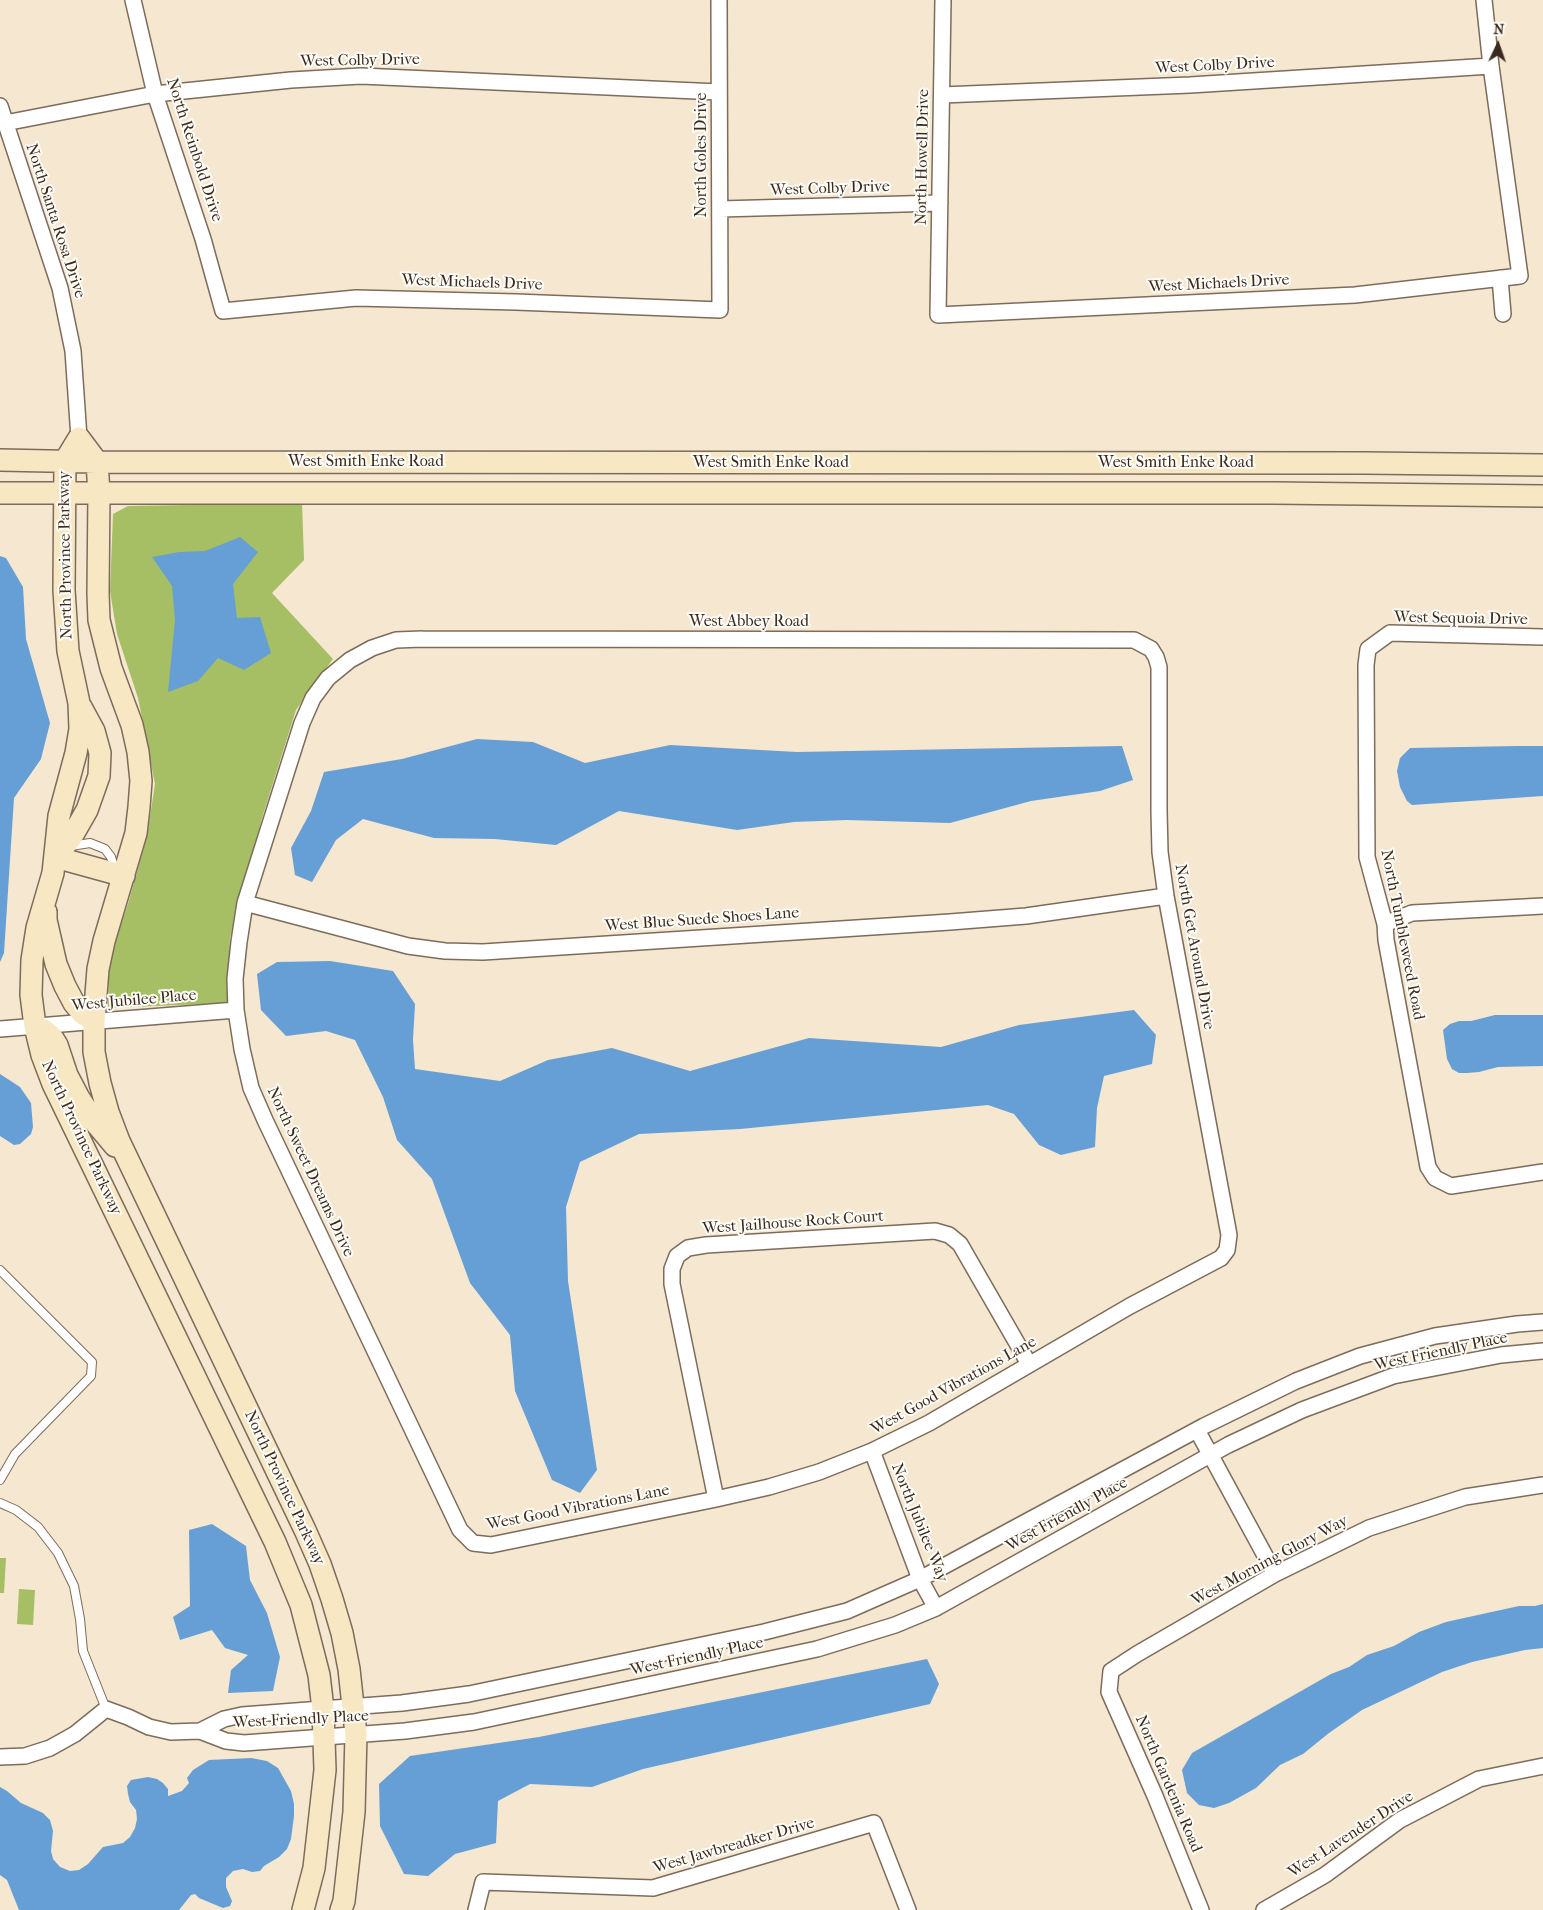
<!DOCTYPE html>
<style>
body{margin:0}
#map{position:relative;width:1543px;height:1910px;overflow:hidden;background:#f5e7d0;font-family:"IM FELL French Canon",serif}
canvas{display:block}
.north{position:absolute;left:1473px;top:20px;width:50px;height:50px;-webkit-text-stroke:4px #fdfcf7;paint-order:stroke;rotate:3deg;font-size:14px;font-weight:700;line-height:20px;text-align:center;color:#3b2a1e}
.north::after{content:'';display:block;margin:auto;width:18px;height:22px;background:#3b2a1e;clip-path:polygon(50% 0,100% 100%,50% 72%,0 100%)}
</style>
<div id="map">
<canvas width="1543" height="1910"></canvas>
<div class="north">N</div>
</div>
<script>
const ctx = document.querySelector('canvas').getContext('2d');
ctx.lineJoin = 'round';
function fill(path, color) { ctx.fillStyle = color; ctx.fill(path, 'evenodd'); }
const shape = rows => new Path2D(rows.map(r => 'M' + r).join(''));
function trace(path, color, width, dash) { ctx.strokeStyle = color; ctx.lineWidth = width; ctx.lineCap = dash ? 'butt' : 'round'; ctx.setLineDash(dash || []); ctx.stroke(path); }
function drawText(font, color, halo, rows, align = 'center') {
  ctx.font = font + ' "IM FELL French Canon",serif'; ctx.lineWidth = 4; ctx.setLineDash([]); ctx.textBaseline = 'middle'; ctx.strokeStyle = halo; ctx.fillStyle = color; for (const [text, x, y, turn = 0] of rows) {
    ctx.save(); ctx.translate(x, y); ctx.rotate((+turn || 0) * Math.PI / 180); ctx.textAlign = isNaN(turn) ? turn : align; if (halo) ctx.strokeText(text, 0, 0); ctx.fillText(text, 0, 0); ctx.restore();
  }
}
const green = shape([
 [302,503,304,560,272,593,333,659,296,710,262,818,230,938,228,1003,108,1008,109,959,128,904,147,836,155,784,138,698,117,634,110,591,113,514,128,506],
 [0,1558,6,1558,4,1593,0,1593],
 [19,1589,35,1590,33,1625,17,1624]
]);
const water = shape([
 [240,537,258,552,233,584,237,618,260,617,271,653,244,670,218,658,198,681,168,692,175,620,172,586,152,557,179,552,205,551],
 [0,556,6,558,23,587,26,639,50,723,41,759,14,798,4,953,0,962],
 [477,739,533,742,585,763,670,745,797,752,1122,746,1133,780,1100,791,1031,801,950,823,847,820,794,822,737,830,619,811,556,845,495,839,434,838,363,819,336,840,312,882,295,875,291,848,311,811,324,772,402,759],
 [1517,746,1543,746,1543,796,1412,805,1407,801,1400,787,1397,771,1400,758,1410,748],
 [330,961,393,971,415,1004,413,1040,415,1069,500,1081,548,1060,612,1048,690,1071,809,1038,941,1047,1019,1025,1134,1010,1156,1035,1152,1064,1104,1076,1097,1108,1095,1147,1061,1155,1039,1145,1014,1114,988,1105,740,1129,639,1134,580,1162,566,1207,568,1281,597,1470,580,1493,552,1480,515,1391,510,1335,470,1283,432,1179,397,1140,383,1097,355,1040,326,1031,286,1036,261,1010,257,974,277,962],
 [1495,1015,1543,1015,1543,1066,1498,1067,1479,1072,1467,1073,1459,1073,1452,1069,1447,1059,1443,1030,1450,1024,1459,1021,1471,1021],
 [0,1074,20,1087,31,1103,33,1127,31,1134,20,1144,14,1145,0,1136],
 [212,1524,246,1546,250,1580,267,1613,280,1657,273,1691,228,1693,231,1670,248,1655,225,1648,212,1630,180,1640,173,1617,190,1606,189,1530],
 [1543,1604,1543,1648,1525,1650,1472,1662,1442,1672,1362,1710,1329,1733,1303,1754,1280,1765,1256,1788,1229,1803,1214,1808,1199,1805,1187,1793,1182,1770,1192,1753,1331,1674,1349,1667,1367,1655,1394,1646,1419,1632,1446,1622,1519,1606,1535,1606],
 [927,1659,939,1684,930,1704,643,1769,592,1787,530,1784,498,1801,496,1843,455,1854,428,1876,404,1874,380,1826,379,1784,410,1756,539,1737],
 [251,1758,267,1761,278,1768,291,1791,294,1804,294,1816,291,1839,287,1849,279,1857,264,1866,260,1871,252,1872,243,1869,233,1871,226,1878,226,1887,232,1901,230,1906,223,1908,199,1898,195,1894,191,1895,179,1910,19,1910,7,1880,0,1875,0,1787,7,1791,21,1803,43,1813,50,1820,53,1831,51,1851,53,1859,60,1867,70,1871,79,1870,88,1864,103,1847,123,1843,130,1837,135,1828,137,1819,136,1810,130,1802,128,1794,127,1786,131,1780,148,1777,157,1779,163,1783,168,1789,168,1796,182,1791,189,1783,187,1778,193,1770,209,1760]
]);
const lane = shape([
 [71,846,90,843,105,849,111,857,115,870],
 [0,1270,92,1362,91,1376,15,1454,0,1480],
 [0,1503,16,1510,38,1527,58,1553,74,1586,80,1619,83,1651,106,1709]
]);
const street = shape([
 [133,0,155,94,203,239,223,311,356,298,516,302,720,310,719,0],
 [943,0,938,315,1355,295,1520,276,1491,66,1484,0],
 [942,95,1190,85,1491,66],
 [0,106,60,288,73,351,79,438],
 [5,123,155,94,291,80,361,76,719,92],
 [720,209,940,203],
 [1500,278,1503,314],
 [1543,637,1390,633,1368,649,1366,665,1367,857,1385,924,1386,940,1428,1167,1435,1178,1451,1186,1543,1172],
 [422,639,1134,640,1151,649,1156,657,1159,667,1159,811,1160,852,1166,896,1229,1235,1227,1250,1221,1258,1130,1306,929,1423,872,1451,819,1472,769,1487,716,1499,491,1545,473,1543,460,1530,265,1120,251,1088,242,1049,236,1010,235,979,239,942,245,903,302,723,313,698,328,678,350,660,372,648,396,640,422,639],
 [245,903,408,946,445,951,483,952,950,922,1026,916,1166,896],
 [1385,924,1412,913,1543,906],
 [0,1029,236,1010],
 [1197,1430,1275,1574],
 [872,1451,920,1579,936,1608],
 [716,1499,672,1284,672,1269,677,1256,688,1248,706,1245,935,1231,949,1235,960,1244,1029,1364],
 [200,1731,224,1719,242,1715,402,1703,469,1694,764,1632,847,1611,920,1579,1204,1426,1296,1381,1360,1356,1435,1336,1517,1324,1543,1322],
 [0,1757,25,1756,50,1748,75,1734,106,1709,128,1717,149,1727,171,1732,200,1731,226,1741,244,1743,405,1731,474,1722,817,1649,895,1625,936,1608,1228,1445,1302,1410,1393,1376,1501,1355,1543,1351],
 [476,1910,483,1882,653,1888,874,1823,908,1910],
 [1201,1910,1155,1796,1109,1692,1111,1671,1137,1654,1275,1574,1369,1528,1465,1497,1543,1485],
 [1264,1910,1325,1875,1400,1820,1479,1779,1543,1766]
]);
const secondary = shape([
 [0,460,97,462,1364,463,1543,465],
 [0,493,1273,493,1543,496],
 [81,707,94,731,100,753,99,776,87,810,71,838,55,857,124,876],
 [46,912,46,920,56,964,65,986,74,1003,83,1014,94,1021],
 [35,1026,45,1031,52,1037,57,1045,67,1075,79,1098,94,1121,115,1146],
 [303,1910,314,1868,325,1770,323,1709,319,1675,301,1605,275,1542,53,1084,42,1055,35,1026,31,995,32,960,37,928,53,873,59,816,76,753,80,729,79,703,68,651,64,590,65,461,79,438,97,462,99,493,98,593,99,620,111,668,132,725,138,752,141,781,139,807,136,833,104,941,98,969,94,1021,94,1052,100,1083,108,1112,119,1141,305,1530,320,1564,332,1599,342,1633,349,1669,356,1734,354,1812,344,1901,341,1910]
]);
const streetNames = [
 ["West Colby Drive",360,61,-1],
 ["West Colby Drive",1215,66,-3],
 ["North Reinbold Drive",194,150,72],
 ["North Goles Drive",702,155,-90],
 ["North Howell Drive",923,157,-89],
 ["West Colby Drive",830,189,-2],
 ["North Santa Rosa Drive",55,221,72],
 ["West Michaels Drive",472,283,2],
 ["West Michaels Drive",1219,284,-3],
 ["West Smith Enke Road",366,462],
 ["West Smith Enke Road",771,463],
 ["West Smith Enke Road",1176,463],
 ["North Province Parkway",66,555,-91],
 ["West Sequoia Drive",1461,619,1],
 ["West Abbey Road",749,622],
 ["West Blue Suede Shoes Lane",702,920,-4],
 ["North Tumbleweed Road",1402,935,79],
 ["North Get Around Drive",1194,947,80],
 ["West Jubilee Place",134,1001,-5],
 ["North Province Parkway",81,1138,65],
 ["North Sweet Dreams Drive",310,1172,65],
 ["West Jailhouse Rock Court",793,1223,-4],
 ["West Friendly Place",1441,1352,-12],
 ["West Good Vibrations Lane",954,1386,-29],
 ["North Province Parkway",284,1488,65],
 ["West Good Vibrations Lane",578,1508,-11],
 ["West Friendly Place",1067,1515,-29],
 ["North Jubilee Way",919,1523,68],
 ["West Morning Glory Way",1270,1561,-28],
 ["West Friendly Place",697,1657,-12],
 ["West Friendly Place",301,1720,-3],
 ["North Gardenia Road",1168,1784,67],
 ["West Lavender Drive",1351,1835,-33],
 ["West Jawbreadker Drive",734,1846,-16]
];
fill(green, '#a6bf65');
fill(water, '#669fd5');
trace(lane, '#7c6c5c', 10);
trace(street, '#7c6c5c', 18);
trace(secondary, '#7c6c5c', 24);
trace(lane, '#fff', 8);
trace(street, '#fff', 15);
trace(secondary, '#f7e8c3', 21);
drawText('16px', '#3b2a1e', '#fdfcf7', streetNames);
</script>
